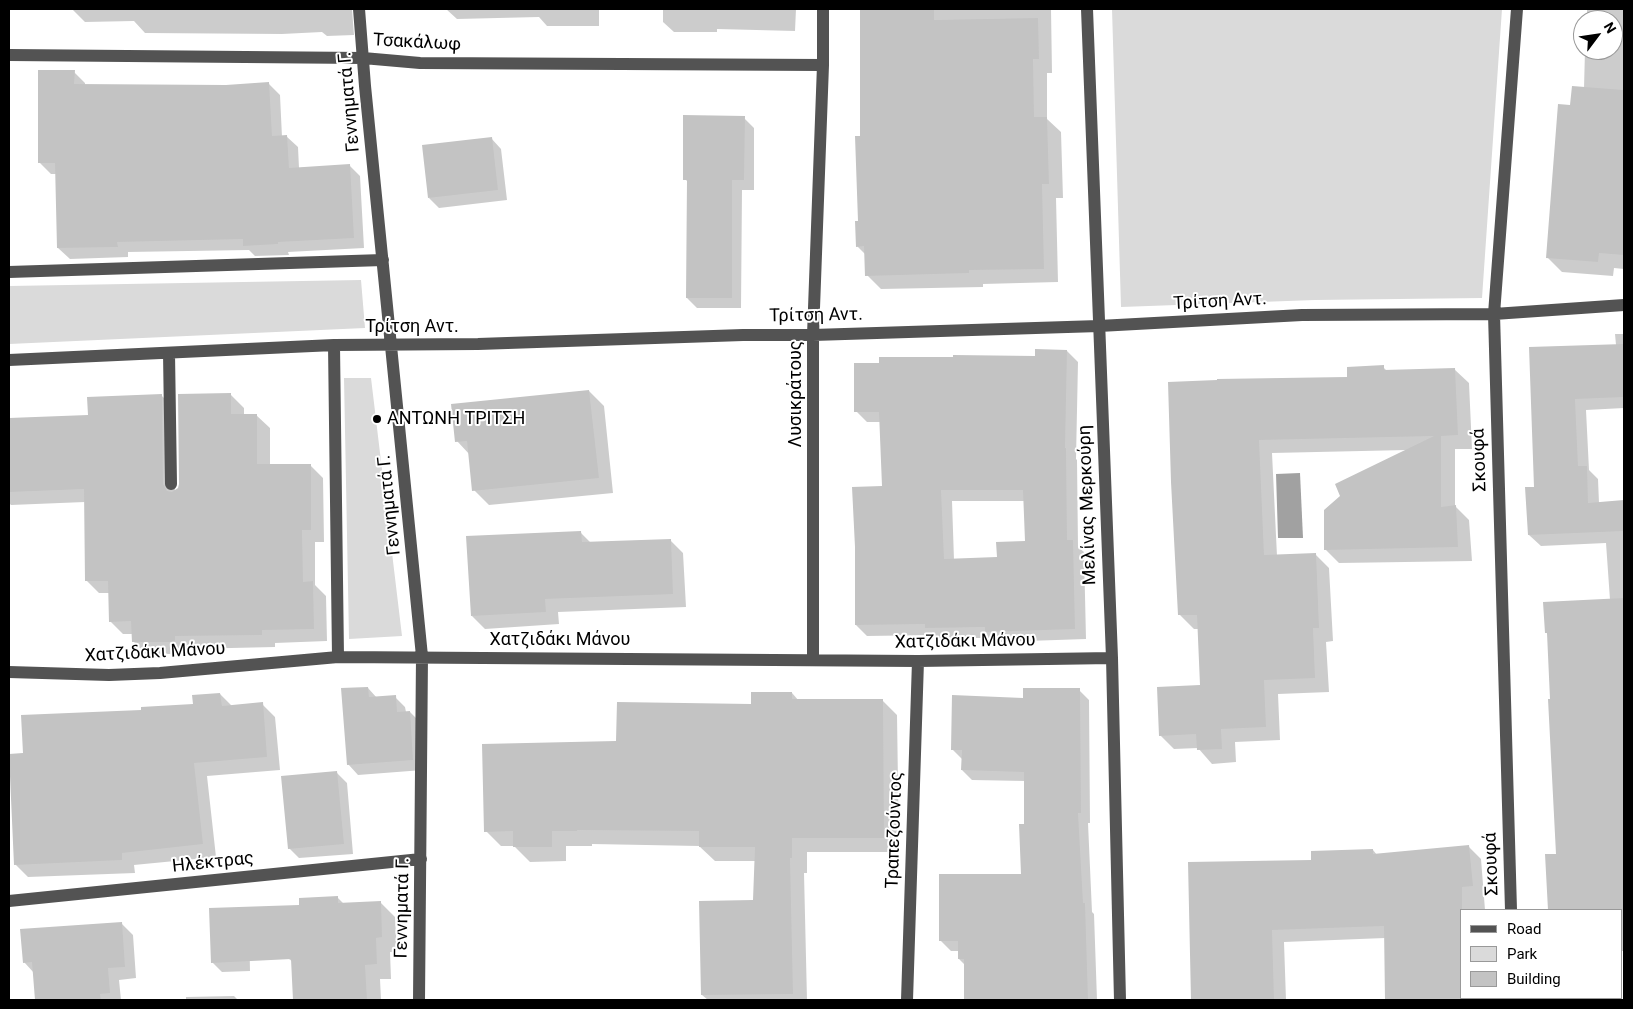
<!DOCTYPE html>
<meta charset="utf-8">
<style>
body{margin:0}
#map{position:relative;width:1633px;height:1009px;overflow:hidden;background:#fff;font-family:Roboto,sans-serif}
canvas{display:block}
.frame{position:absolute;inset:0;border:10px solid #000;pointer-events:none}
.legend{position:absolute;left:1460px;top:909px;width:162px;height:90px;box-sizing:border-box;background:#fff;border:1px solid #999;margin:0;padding:6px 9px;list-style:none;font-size:15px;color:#000}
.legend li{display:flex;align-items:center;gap:10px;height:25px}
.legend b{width:25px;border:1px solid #999}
.north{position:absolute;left:1573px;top:10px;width:50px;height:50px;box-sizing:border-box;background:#fff;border:1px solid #999;border-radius:50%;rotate:59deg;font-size:14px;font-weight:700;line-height:20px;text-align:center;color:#000}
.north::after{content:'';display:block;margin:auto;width:18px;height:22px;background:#000;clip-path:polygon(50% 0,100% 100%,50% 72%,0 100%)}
</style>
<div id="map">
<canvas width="1633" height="1009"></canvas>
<div class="frame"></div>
<ul class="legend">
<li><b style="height:6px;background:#535353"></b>Road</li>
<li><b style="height:14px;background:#dadada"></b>Park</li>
<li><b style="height:14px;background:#c3c3c3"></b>Building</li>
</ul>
<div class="north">N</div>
</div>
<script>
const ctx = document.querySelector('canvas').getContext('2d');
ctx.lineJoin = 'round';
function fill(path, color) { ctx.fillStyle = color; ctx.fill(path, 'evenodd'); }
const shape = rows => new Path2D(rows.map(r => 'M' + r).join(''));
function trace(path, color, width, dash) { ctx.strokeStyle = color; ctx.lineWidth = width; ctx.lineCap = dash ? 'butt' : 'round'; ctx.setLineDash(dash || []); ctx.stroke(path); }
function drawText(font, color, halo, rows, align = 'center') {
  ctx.font = font + ' Roboto,sans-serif'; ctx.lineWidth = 4; ctx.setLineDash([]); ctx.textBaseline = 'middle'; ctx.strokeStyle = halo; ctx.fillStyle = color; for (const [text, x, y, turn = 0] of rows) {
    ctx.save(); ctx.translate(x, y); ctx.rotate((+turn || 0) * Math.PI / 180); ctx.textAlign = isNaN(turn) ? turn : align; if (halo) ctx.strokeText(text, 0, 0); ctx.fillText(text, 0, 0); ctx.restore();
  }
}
const green = shape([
 [1112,9,1502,9,1482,298,1315,300,1121,307],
 [361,280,365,328,9,344,9,286],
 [344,378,371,378,402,636,349,639]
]);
const water = shape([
 [1300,473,1303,538,1278,538,1276,474]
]);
const shadow = shape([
 [72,9,352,9,354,35,327,36,322,32,282,34,145,33,134,21,85,22],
 [446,9,599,9,599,26,547,26,539,17,457,19],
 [663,9,796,9,795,31,717,29,717,32,674,32,663,22],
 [861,9,1051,9,1052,73,1047,73,1047,119,1061,132,1063,198,1056,198,1058,282,983,284,983,287,881,289,867,275,866,255,857,246,861,137],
 [1587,9,1624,9,1624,269,1614,268,1613,276,1562,272,1547,257,1572,106,1584,88,1585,50,1613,50,1613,20,1587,20],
 [74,72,85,83,85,85,226,86,269,84,280,95,282,137,286,136,298,147,299,168,349,165,360,176,364,248,288,252,289,255,255,256,249,250,128,252,128,257,70,259,58,248,57,174,51,174,40,163],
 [744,118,754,128,754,190,742,190,741,308,697,308,687,298,688,182,685,179],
 [491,138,501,149,507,200,439,208,429,198],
 [1615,334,1624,334,1624,408,1586,410,1589,470,1598,479,1599,503,1624,501,1624,951,1622,951,1622,910,1549,910,1546,855,1557,855,1548,635,1546,632,1610,600,1606,543,1541,546,1529,535,1536,488,1530,348,1616,345],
 [1067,351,1078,362,1076,459,1077,460,1078,547,1084,552,1086,639,998,642,993,638,937,638,934,635,867,636,856,625,883,487,880,422,867,422,856,411,1036,358],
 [952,501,1025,501,1026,542,998,559,954,560],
 [1383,367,1388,372,1454,369,1469,383,1472,449,1455,449,1455,506,1469,520,1472,561,1339,563,1325,549,1407,450,1272,453,1277,556,1315,554,1329,568,1333,641,1326,642,1329,692,1278,694,1280,740,1235,742,1236,762,1212,764,1198,748,1174,749,1160,735,1201,687,1199,629,1194,629,1180,615,1172,482,1349,378],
 [589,391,604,406,613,493,489,505,474,490,470,455,457,441],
 [161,395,174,408,175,491,179,489,231,395,244,408,244,415,256,415,270,428,270,465,310,465,323,478,324,542,315,542,315,585,326,596,327,641,275,643,275,647,188,649,188,654,146,654,133,641,133,634,123,634,110,621,110,593,99,593,86,580,85,502,11,505,9,503,9,419,89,416],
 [581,533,591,543,670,540,683,553,686,607,558,612,559,624,485,629,472,616],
 [368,688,377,698,395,697,405,707,406,712,410,712,420,722,423,770,358,775,348,764],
 [1079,690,1089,700,1090,823,1088,823,1092,912,1094,914,1097,1000,965,1000,965,965,959,959,959,951,951,951,940,940,1022,876,1026,825,1025,781,972,780,962,770,963,760,952,749,1025,699],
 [792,693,799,701,882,700,897,715,899,852,807,852,807,873,804,873,807,1000,708,1000,702,995,754,901,756,861,715,861,699,846,592,844,592,846,566,846,566,861,530,862,514,846,501,846,486,831,618,743],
 [220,694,232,706,262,704,275,717,280,770,207,776,216,857,134,865,135,873,28,877,15,864,24,754,143,712,194,705],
 [337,773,347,783,353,854,299,858,289,848],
 [1469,847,1481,859,1485,910,1462,910,1462,998,1491,998,1491,1000,1386,1000,1385,938,1284,942,1286,1000,1192,1000,1189,863,1312,861,1373,850,1377,855],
 [337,897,344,904,380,902,395,917,397,952,390,952,391,979,380,979,381,1000,294,1000,293,962,289,959,300,906],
 [249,918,250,971,222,972,212,962],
 [121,923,133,935,136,978,119,980,121,1000,36,1000,34,973,24,962],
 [234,996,238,1000,186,1000,186,997]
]);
const building = shape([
 [860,9,934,9,934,20,1038,18,1039,59,1033,59,1034,117,1047,117,1049,184,1042,184,1044,269,969,270,969,273,865,276,864,246,856,247,855,221,858,221,855,136,860,136],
 [38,70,75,70,74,84,226,85,269,82,272,136,287,135,289,168,350,164,354,238,278,242,278,244,243,246,243,239,117,242,118,247,57,248,55,163,38,163],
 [1572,86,1624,90,1624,255,1599,253,1598,262,1546,258,1558,104,1570,105],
 [683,115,745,116,744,180,732,180,732,298,686,298,687,180,683,180],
 [492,137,498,190,428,198,422,145],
 [1624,344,1624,397,1575,399,1578,466,1587,466,1588,503,1624,500,1624,531,1528,535,1525,487,1534,487,1529,347],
 [1035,349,1067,350,1065,448,1066,448,1067,540,1073,540,1075,629,985,632,985,627,925,628,925,624,855,625,855,547,852,487,882,486,879,412,854,412,854,363,879,363,879,357,953,357,953,355,1035,356],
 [941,490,1023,490,1025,541,996,542,997,557,944,559],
 [1384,365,1384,370,1455,368,1458,435,1441,436,1441,507,1456,505,1458,547,1324,550,1324,510,1340,496,1335,484,1434,436,1259,440,1264,555,1316,553,1319,628,1313,628,1315,678,1264,680,1266,727,1221,729,1222,749,1197,750,1196,734,1159,736,1157,687,1200,685,1197,615,1178,615,1171,482,1168,382,1217,380,1217,379,1347,377,1347,367],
 [589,390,599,478,472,491,467,441,455,442,451,404],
 [231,393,231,414,257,414,257,464,311,464,311,530,302,530,303,582,313,581,314,629,262,630,262,635,175,636,175,642,132,642,131,621,109,622,108,581,85,581,84,489,9,492,9,418,88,415,87,397,162,394,163,484,167,491,172,492,178,488,179,484,178,394],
 [581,531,582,542,671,539,673,594,545,599,546,612,471,616,466,536],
 [1624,598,1624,910,1548,910,1545,854,1556,854,1548,699,1550,699,1547,633,1545,633,1543,602],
 [368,687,369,697,396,695,397,712,410,711,413,760,347,765,341,688],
 [1023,688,1080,688,1081,813,1078,813,1083,903,1085,903,1088,1000,964,1000,964,959,958,959,958,941,939,941,939,874,1021,874,1019,824,1024,824,1024,772,961,770,962,750,951,750,952,695,1023,698],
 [751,692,792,692,792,699,883,699,884,838,792,838,792,858,790,858,793,994,701,995,699,901,753,900,755,847,699,847,699,831,577,830,577,831,552,831,552,847,513,847,513,831,484,832,482,744,616,741,617,702,751,704],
 [220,693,222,706,263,702,267,757,194,763,203,844,122,853,122,860,14,865,9,754,23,753,21,715,141,710,141,707,193,704,192,695],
 [337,771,344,844,288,849,281,776],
 [1469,845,1473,886,1462,887,1462,1000,1385,1000,1384,926,1272,930,1274,1000,1191,1000,1188,862,1311,860,1311,851,1373,849,1373,854],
 [338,896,338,903,381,901,382,937,376,938,377,964,365,965,367,1000,293,1000,291,959,211,963,209,908,299,905,299,898],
 [122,922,125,967,108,968,110,993,100,994,101,1000,35,1000,32,962,23,963,20,929]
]);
const minor = shape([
 [359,9,365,86,422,656,419,1000],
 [1087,9,1112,658,1120,1000],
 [9,55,363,58,420,63,823,65],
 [9,272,383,260],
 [334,345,338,657],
 [169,353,171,484],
 [9,360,334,345,478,344,743,335,813,335,1099,326,1302,315,1494,314,1624,305],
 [813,659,813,335,823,65,823,9],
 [9,672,109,675,160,673,338,657,918,661,1112,658],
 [9,901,421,859],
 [1511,910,1494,314,1517,9],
 [1514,998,1514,1000],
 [907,1000,918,661]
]);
const markers = [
 [377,419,5,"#000"]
];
const streetNames = [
 ["Τσακάλωφ",417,43,3],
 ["Γεννηματά Γ.",350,102,-95],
 ["Τρίτση Αντ.",1220,302,-3],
 ["Τρίτση Αντ.",816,316,-1],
 ["Τρίτση Αντ.",412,327],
 ["Λυσικράτους",796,394,-90],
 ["Σκουφά",1480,460,-92],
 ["Γεννηματά Γ.",390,505,-96],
 ["Μελίνας Μερκούρη",1088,505,-92],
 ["Χατζιδάκι Μάνου",560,640],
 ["Χατζιδάκι Μάνου",965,642,-1],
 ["Χατζιδάκι Μάνου",155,653,-3],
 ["Τραπεζούντος",895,830,-88],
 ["Ηλέκτρας",213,863,-6],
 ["Σκουφά",1492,864,-92],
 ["Γεννηματά Γ.",403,908,-89]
];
const poiNames = [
 ["ΑΝΤΩΝΗ ΤΡΙΤΣΗ",387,419]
];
fill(green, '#dadada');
fill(water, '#a1a1a1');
fill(shadow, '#0003');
fill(building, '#c3c3c3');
trace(minor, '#535353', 12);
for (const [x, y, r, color] of markers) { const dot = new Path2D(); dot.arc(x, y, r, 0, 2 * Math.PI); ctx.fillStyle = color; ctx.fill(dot); trace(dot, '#fff', 2); }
drawText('18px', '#000', '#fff', streetNames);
drawText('18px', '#000', '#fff', poiNames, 'left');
</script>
